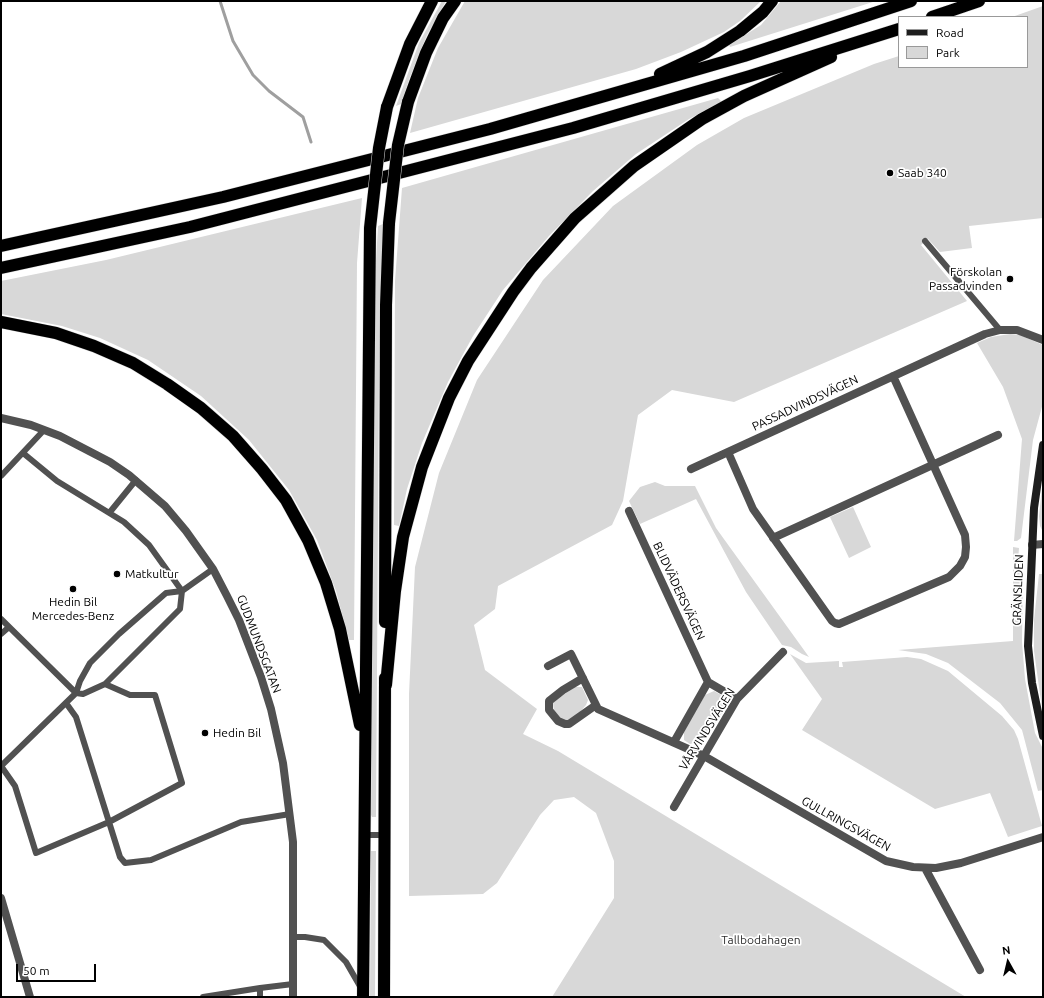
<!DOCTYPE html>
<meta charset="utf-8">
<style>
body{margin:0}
#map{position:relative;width:1044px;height:998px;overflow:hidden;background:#fff;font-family:Ubuntu,sans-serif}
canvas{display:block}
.frame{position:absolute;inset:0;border:2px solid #000;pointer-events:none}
.legend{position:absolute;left:898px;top:16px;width:130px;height:52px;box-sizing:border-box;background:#fff;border:1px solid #999;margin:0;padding:5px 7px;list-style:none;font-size:12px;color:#000}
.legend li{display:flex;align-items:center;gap:8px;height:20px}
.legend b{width:20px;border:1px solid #999}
.north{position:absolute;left:988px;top:942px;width:40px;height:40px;-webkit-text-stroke:3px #fff;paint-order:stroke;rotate:352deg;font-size:11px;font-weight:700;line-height:16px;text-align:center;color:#000}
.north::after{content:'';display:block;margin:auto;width:14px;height:18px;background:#000;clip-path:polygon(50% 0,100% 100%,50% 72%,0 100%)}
.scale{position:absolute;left:16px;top:964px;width:80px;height:18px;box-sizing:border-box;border:2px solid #000;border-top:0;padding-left:5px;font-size:12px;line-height:14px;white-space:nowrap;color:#000;-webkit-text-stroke:3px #fff;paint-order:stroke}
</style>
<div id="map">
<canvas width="1044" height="998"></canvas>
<div class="frame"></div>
<ul class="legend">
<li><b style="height:5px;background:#1e1e1e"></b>Road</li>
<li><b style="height:11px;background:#d8d8d8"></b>Park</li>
</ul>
<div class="north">N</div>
<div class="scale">50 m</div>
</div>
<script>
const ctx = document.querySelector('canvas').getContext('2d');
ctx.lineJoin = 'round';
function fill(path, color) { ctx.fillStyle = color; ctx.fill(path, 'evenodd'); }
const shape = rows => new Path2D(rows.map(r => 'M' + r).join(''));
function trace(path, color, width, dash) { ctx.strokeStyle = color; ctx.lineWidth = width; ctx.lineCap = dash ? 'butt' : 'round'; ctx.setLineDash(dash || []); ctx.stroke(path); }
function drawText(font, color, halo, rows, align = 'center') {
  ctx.font = font + ' Ubuntu,sans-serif'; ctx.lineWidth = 3.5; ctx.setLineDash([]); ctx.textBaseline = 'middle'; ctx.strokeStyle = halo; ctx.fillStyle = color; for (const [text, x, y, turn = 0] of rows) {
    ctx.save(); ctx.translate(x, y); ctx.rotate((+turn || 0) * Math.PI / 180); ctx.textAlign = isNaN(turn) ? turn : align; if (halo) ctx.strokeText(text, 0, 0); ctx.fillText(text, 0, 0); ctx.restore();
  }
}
const green = shape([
 [442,1,446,1,427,35,410,77,401,104,396,106,419,43],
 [465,1,761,1,740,21,724,32,681,52,636,69,410,133,418,98,438,48],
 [781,1,876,1,730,47,729,45,761,25],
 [1043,6,1043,218,969,226,972,248,940,252,928,239,921,245,967,301,734,402,672,390,638,415,623,501,612,525,498,586,495,609,474,625,485,670,537,709,523,734,558,751,966,997,552,997,614,898,614,861,596,813,574,797,554,800,540,815,497,883,483,894,409,896,409,694,415,567,439,473,477,380,543,280,613,206,697,145,744,118,874,64,899,56,899,67,1027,67,1027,17,1012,17],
 [718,98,722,102,689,119,636,154,593,191,549,236,503,290,473,336,448,382,422,443,407,489,399,526,394,525,395,281,402,188],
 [362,198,357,263,354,640,349,640,336,591,317,540,289,490,249,440,201,396,148,360,100,338,62,326,1,314,1,281,106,260],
 [383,224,379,376,376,817,372,817,371,815,375,278,378,226],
 [1010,334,1020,335,1043,345,1043,403,1033,440,1021,538,1017,541,1014,541,1022,439,1003,387,977,343,991,337],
 [1043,477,1043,532,1040,526,1039,516],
 [655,482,665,486,695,486,716,528,809,657,802,654,791,647,782,645,746,592,696,499,640,524,629,501,640,487],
 [853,507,871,547,849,558,830,517],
 [1013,547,1019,548,1017,573,1023,573,1022,642,1025,679,1035,733,1043,749,1043,790,1038,791,1022,730,1000,703,948,663,926,654,898,650,1013,641],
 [1039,574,1043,574,1043,716,1034,651,1034,620],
 [790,654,806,663,839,661,839,667,843,667,842,662,907,657,921,659,948,671,1002,716,1014,730,1018,739,1042,826,1008,837,990,793,935,809,802,730,822,699],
 [575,687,582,687,588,700,586,705,575,718,569,720,563,720,554,713,553,702],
 [714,691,723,696,725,701,726,707,704,740,690,744,684,740,684,732,705,695],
 [371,851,376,851,375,997,370,997]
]);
const stream = shape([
 [220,1,233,41,253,75,269,91,303,117,311,142]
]);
const lane = shape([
 [925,241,1000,330],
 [1,476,44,430],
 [110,512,136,480],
 [1,619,76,693,83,694,105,684,180,609,182,591,149,545,124,522,57,481,23,453],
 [1,634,9,627],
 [105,684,130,695,155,695,182,783,109,822,120,857,125,863,151,860,241,822,290,814],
 [1,766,15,786,36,853,109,822,76,717,66,703],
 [1,766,76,693,80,681,90,663,119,634,166,593,182,591,213,569],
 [364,835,385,835],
 [293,937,305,937,324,940,346,962,361,988],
 [260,988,293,984],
 [203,997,260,988,260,997]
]);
const street = shape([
 [1,418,31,425,60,436,110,462,129,475,165,506,186,531,213,569,227,596,239,620,261,677,271,709,283,763,293,842,293,997],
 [728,452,753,509,832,621,835,623,839,624,949,577,960,566,965,557,966,547,965,535,893,376],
 [691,469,985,334,1000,330,1017,330,1043,340],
 [629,511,708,682],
 [773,538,998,435],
 [1032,545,1043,544],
 [548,666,571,654,598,709,704,756,886,861,913,867,936,868,961,863,1043,837],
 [583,678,563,690,549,701,549,710,558,721,565,724,569,724,596,705],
 [708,682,737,699],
 [674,742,708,682],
 [674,807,737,699,783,652],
 [925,868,980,970],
 [1,898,30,997]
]);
const secondary = shape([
 [1043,445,1034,508,1028,646,1032,683,1043,736]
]);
const highway = shape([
 [932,17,979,1],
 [660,74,707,52,740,31,763,12,772,1],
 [408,102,426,53,443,18,455,1],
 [387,107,410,44,432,1],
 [1,246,223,197,490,129,744,56,911,1],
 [1,268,190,227,573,128,750,76,899,29],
 [1,322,56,333,94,346,133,363,167,384,201,408,233,436,262,469,286,500,308,540,326,583,340,629,360,725],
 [385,622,386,305,389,223],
 [386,685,395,591,403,537,422,467,449,398,468,361,513,292,531,268,575,218,634,166,702,119,744,96,831,57],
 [363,997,370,228],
 [384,997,385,678]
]);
const highwayBridge = shape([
 [389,223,398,145,408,102],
 [370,228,379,148,387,107]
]);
const markers = [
 [890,173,4,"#000"],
 [1010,279,4,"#000"],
 [117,574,4,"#000"],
 [73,589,4,"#000"],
 [205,733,4,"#000"]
];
const poiNames = [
 ["Saab 340",898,173],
 ["Förskolan",1002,272,"right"],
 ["Passadvinden",1002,286,"right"],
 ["Matkultur",125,574],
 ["Hedin Bil",73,602,"center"],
 ["Mercedes-Benz",73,616,"center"],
 ["Hedin Bil",213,733]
];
const streetNames = [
 ["PASSADVINDSVÄGEN",805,403,-25],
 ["GRÄNSLIDEN",1018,590,-88],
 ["BLIDVÄDERSVÄGEN",679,591,65],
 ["GUDMUNDSGATAN",259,644,69],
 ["VÅRVINDSVÄGEN",707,729,-58],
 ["GULLRINGSVÄGEN",846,824,29]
];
const parkNames = [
 ["Tallbodahagen",761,940]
];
fill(green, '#d8d8d8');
trace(stream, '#9f9f9f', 3);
trace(highway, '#dbdbdb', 13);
trace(lane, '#515151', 6);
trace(street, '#515151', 8);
trace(secondary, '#1e1e1e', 8);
trace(highway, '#000', 12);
trace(highwayBridge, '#dbdbdb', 13, []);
trace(highwayBridge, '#000', 12);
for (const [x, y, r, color] of markers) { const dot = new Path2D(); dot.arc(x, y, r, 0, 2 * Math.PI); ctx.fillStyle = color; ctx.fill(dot); trace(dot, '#fff', 1.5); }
drawText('12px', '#000', '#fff', poiNames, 'left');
drawText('12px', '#000', '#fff', streetNames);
drawText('12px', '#2f2f2f', '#fff', parkNames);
</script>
